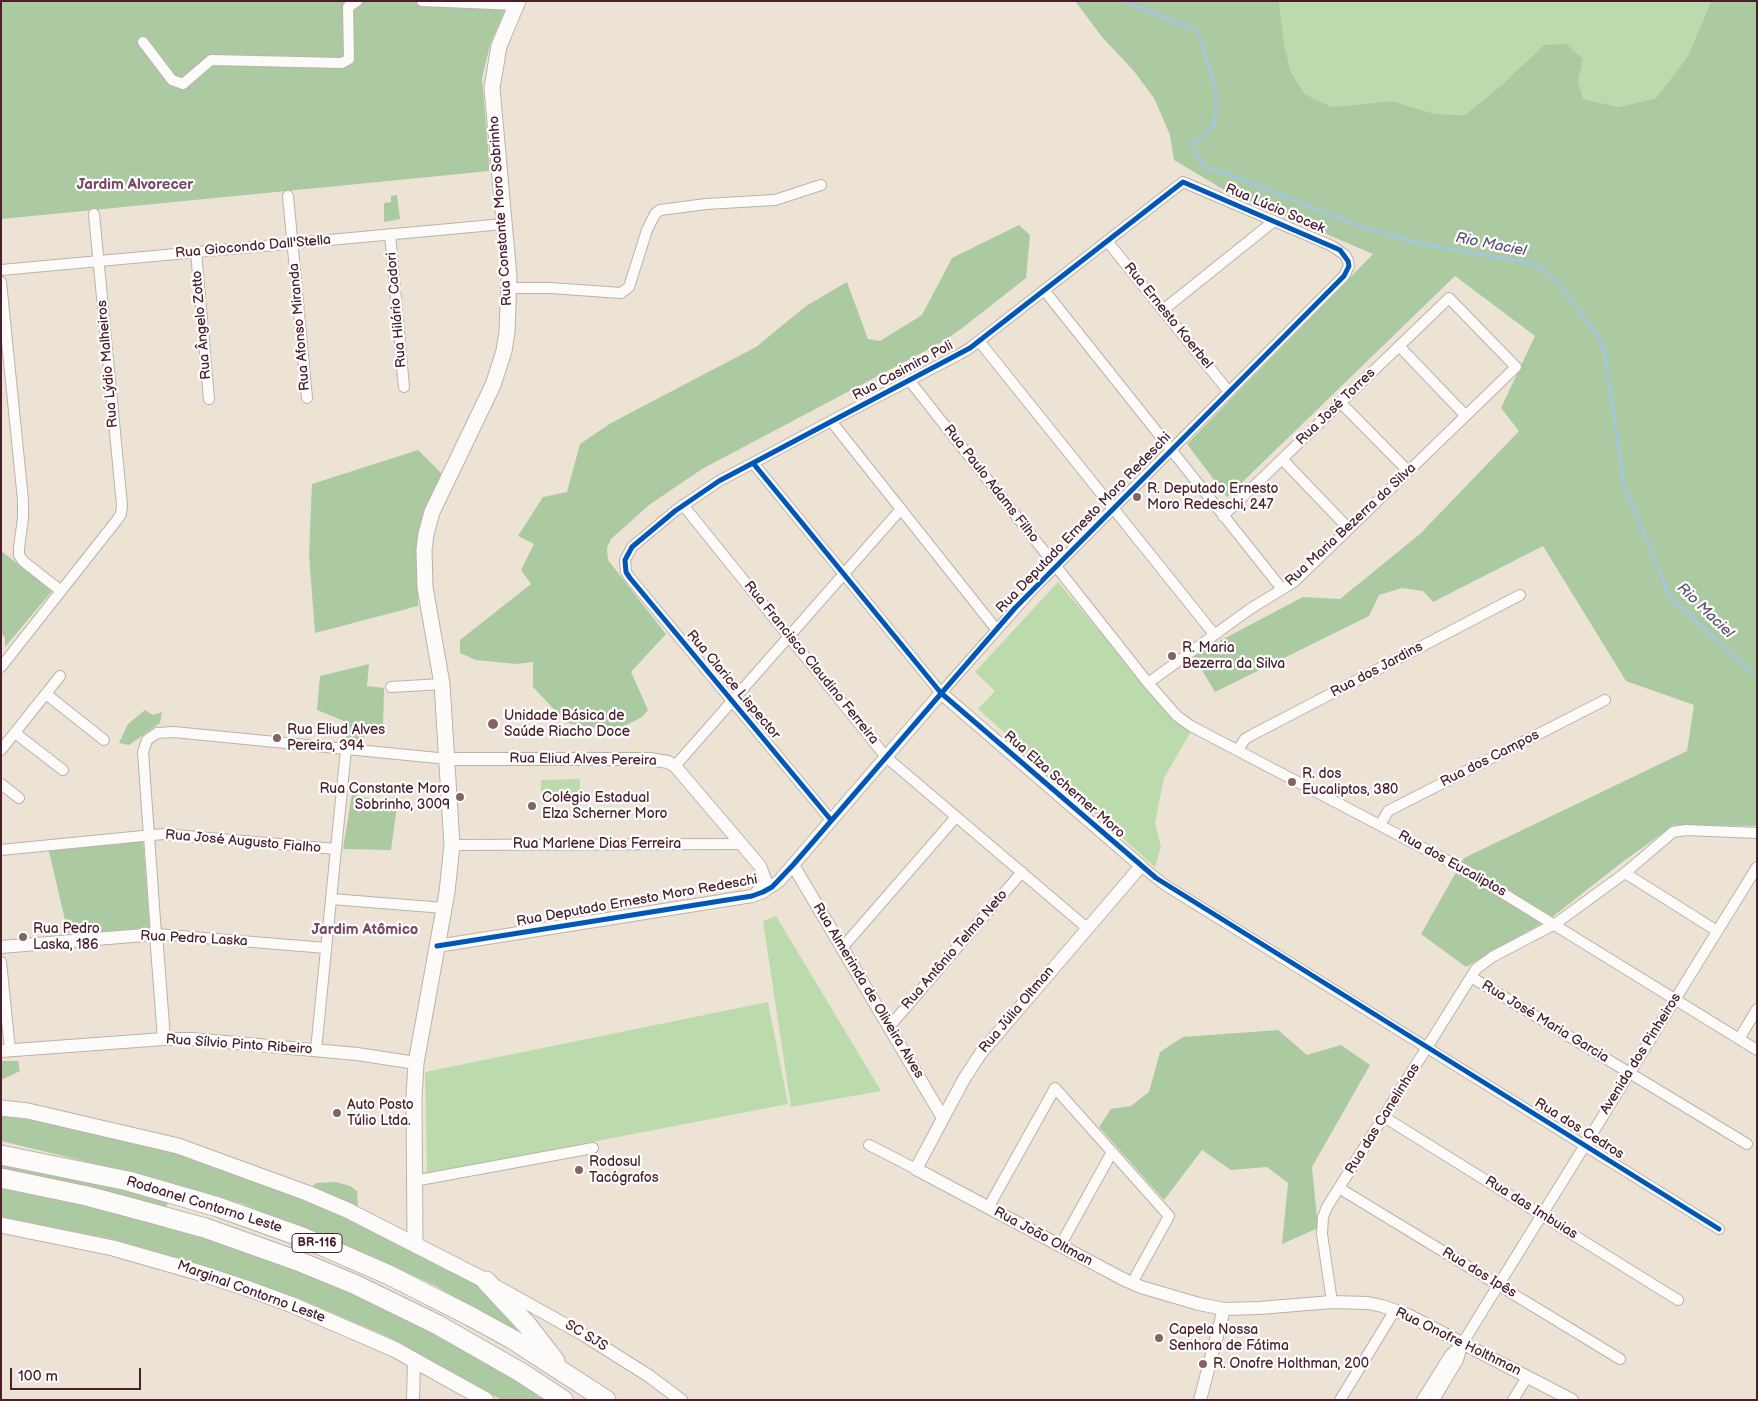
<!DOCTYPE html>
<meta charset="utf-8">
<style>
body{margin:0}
#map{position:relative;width:1758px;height:1401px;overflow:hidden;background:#ece3d5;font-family:"Balsamiq Sans",sans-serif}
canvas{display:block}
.frame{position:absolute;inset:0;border:2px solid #4a1f2b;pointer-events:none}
.scale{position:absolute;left:10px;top:1368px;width:131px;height:22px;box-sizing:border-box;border:2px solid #4a1f2b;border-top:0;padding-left:6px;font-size:15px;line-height:18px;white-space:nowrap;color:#4a1f2b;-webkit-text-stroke:4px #fff;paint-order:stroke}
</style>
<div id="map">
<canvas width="1758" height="1401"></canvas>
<div class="frame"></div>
<div class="scale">100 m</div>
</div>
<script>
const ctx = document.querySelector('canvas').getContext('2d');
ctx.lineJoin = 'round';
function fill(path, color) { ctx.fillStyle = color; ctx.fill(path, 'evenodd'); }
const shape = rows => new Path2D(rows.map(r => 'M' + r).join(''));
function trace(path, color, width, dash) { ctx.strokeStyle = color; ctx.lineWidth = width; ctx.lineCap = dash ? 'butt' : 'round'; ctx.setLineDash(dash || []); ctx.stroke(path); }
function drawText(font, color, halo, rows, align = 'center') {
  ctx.font = font + ' "Balsamiq Sans",sans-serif'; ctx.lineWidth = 4.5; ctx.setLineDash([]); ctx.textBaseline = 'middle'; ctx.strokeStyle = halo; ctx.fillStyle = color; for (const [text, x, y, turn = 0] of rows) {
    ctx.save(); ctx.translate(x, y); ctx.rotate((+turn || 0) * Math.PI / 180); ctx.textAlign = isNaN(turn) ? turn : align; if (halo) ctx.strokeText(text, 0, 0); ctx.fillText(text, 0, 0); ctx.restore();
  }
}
const green = shape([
 [1279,1,1711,1,1688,56,1656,98,1619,107,1583,99,1578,81,1503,84,1465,115,1435,114,1392,101,1332,107,1305,94,1291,72,1285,48],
 [1058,582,1171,716,1182,726,1191,731,1164,778,1155,823,1161,847,1155,867,978,709,995,691,975,672],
 [580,779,580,796,541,797,541,780],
 [776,916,881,1091,791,1107,763,921],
 [768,1002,788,1104,427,1174,425,1072]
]);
const forest = shape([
 [1,1,509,1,490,45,482,78,490,171,1,219],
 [1075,1,1279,1,1285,48,1291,72,1305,94,1332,107,1392,101,1435,114,1465,115,1503,84,1544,45,1566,44,1583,59,1578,81,1583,99,1619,107,1656,98,1688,56,1711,1,1757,1,1757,826,1674,825,1621,863,1551,918,1466,967,1421,934,1464,858,1687,751,1694,705,1626,681,1543,546,1433,602,1423,591,1402,588,1379,595,1369,616,1215,692,1193,655,1303,597,1340,599,1420,534,1519,431,1501,408,1535,336,1455,276,1227,497,1187,444,1373,254,1226,191,1174,160,1170,135,1154,98,1133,70,1102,37],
 [397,195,400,219,384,222,384,203,391,202,391,196],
 [1019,225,1030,235,1026,278,961,329,942,342,702,469,649,505,611,539,607,548,608,560,666,634,631,672,648,710,642,717,615,731,567,723,533,687,533,662,516,664,476,660,460,653,460,640,531,584,521,570,534,544,518,536,543,497,567,492,580,444,611,423,756,347,806,306,847,282,868,339,880,341,922,315,952,258],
 [418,450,442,474,425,510,418,562,418,606,315,633,309,554,312,484],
 [1,551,53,590,5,647,5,638,1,633],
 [369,664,367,686,384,688,383,729,368,727,361,744,347,743,344,721,317,710,320,676],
 [145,710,153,715,162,712,160,723,129,745,119,743,128,724],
 [352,794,397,806,391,850,343,849],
 [143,839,150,931,68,933,48,847],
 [1278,1030,1307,1055,1341,1045,1370,1065,1312,1167,1318,1228,1282,1244,1288,1183,1267,1167,1231,1170,1202,1150,1164,1200,1099,1127,1111,1109,1131,1106,1149,1092,1160,1052,1183,1037],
 [1,1061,18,1061,20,1071,1,1080],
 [1,1114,121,1135,178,1150,298,1193,484,1284,538,1346,436,1286,378,1259,243,1204,158,1179,1,1141],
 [1,1161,169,1199,165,1211,1,1173],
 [336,1182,350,1186,357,1191,358,1207,312,1186,317,1183],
 [1,1187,102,1206,271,1258,358,1294,489,1364,549,1400,502,1400,386,1336,300,1299,191,1262,112,1239,1,1217]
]);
const stream = shape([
 [1124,1,1198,31,1216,91,1215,123,1203,137,1193,142,1197,155,1205,168,1223,172,1359,226,1419,243,1529,263,1546,271,1559,283,1600,340,1605,356,1624,485,1670,597,1746,668,1757,674]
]);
const minor = shape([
 [422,1,516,5],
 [143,42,172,80,183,84,211,60,342,63,349,59,348,7,357,1],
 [288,196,307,398],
 [390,234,404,387],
 [1107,241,1229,392],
 [196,252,209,399],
 [1,270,504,224],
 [1,282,23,500,23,518,19,548,19,555,23,561,61,591],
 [510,288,550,288,621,293,629,287,647,230,655,214,660,210,706,204,775,200,821,185],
 [1044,290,1282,589],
 [1163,310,1274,221],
 [979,341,1214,634],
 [1399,346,1465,415],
 [909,380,1148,683,1177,716,1191,726,1467,871,1757,1050],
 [1340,402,1408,471],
 [831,421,996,629],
 [1282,459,1349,529],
 [753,463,941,693,1033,589,1344,276,1349,266,1348,261,1345,255,1332,246,1183,182,970,348,960,354,831,421,753,463,719,481,675,511,632,547,625,560,626,572,630,578,831,820],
 [683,505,886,757,1087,928],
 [1,667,117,520,121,514,122,505,94,214],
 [1148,683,1250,609,1294,582,1516,367,1449,298,1223,516],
 [391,687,442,684],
 [46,694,104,740],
 [15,733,63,770],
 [1,750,60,676],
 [1238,750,1245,739,1252,735,1520,595],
 [675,766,901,509],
 [1,784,19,798],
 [1380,825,1388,811,1605,700],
 [452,845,741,844],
 [1,850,163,834,336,849],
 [1141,866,1165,885,1719,1229],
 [1625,873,1717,931],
 [331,899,444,908],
 [326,948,156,934,143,752,147,740,157,733,174,732,448,759],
 [842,948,956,817],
 [1,962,10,1050],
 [1471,977,1747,1144],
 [889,1027,1022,872],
 [1739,1039,1757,1009],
 [316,1050,346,749],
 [1384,1117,1678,1300],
 [869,1145,916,1169],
 [414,1181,593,1148],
 [1339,1188,1620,1359],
 [988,1208,1055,1088,1169,1216,1132,1283],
 [1060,1246,1112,1152],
 [1332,1302,1322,1234,1323,1217,1327,1207,1476,969,1492,957,1555,924,1625,873,1673,832,1686,830,1757,833],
 [1340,1400,1395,1310],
 [1422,1400,1450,1355,1462,1344,1757,867],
 [1434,1400,1458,1360,1462,1345],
 [1513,1400,1527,1377]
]);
const tertiary = shape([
 [448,759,649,759,668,762,675,766,760,866,766,882,764,886,756,893],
 [793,865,943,1118],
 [437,946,752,896,763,892,779,881,941,693,1141,866,981,1053,964,1079,916,1169,1123,1279,1141,1287,1199,1304,1224,1309,1259,1308,1332,1302,1368,1303,1382,1306,1408,1315,1572,1400],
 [1,947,156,934,164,1039],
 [1,1051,164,1039,192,1039,357,1054,416,1063],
 [498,1287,584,1335,649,1376,681,1400],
 [413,1400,414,1359],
 [1200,1400,1224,1309]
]);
const secondary = shape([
 [1,1108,28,1111,178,1146,307,1193,347,1210,486,1281],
 [1,1225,113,1248,197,1272,249,1289,290,1304,394,1349,486,1400],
 [415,1244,414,1097,416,1063,447,892,452,845,442,684,425,587,424,550,426,534,432,512,493,385,504,351,507,332,509,277,492,88,499,46,518,1]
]);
const motorway = shape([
 [1,1155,128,1181,218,1207,302,1237,389,1275,470,1316,512,1339,606,1400],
 [1,1178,87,1196,147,1212,205,1228,298,1261,354,1284,438,1325,522,1373,563,1400],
 [486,1281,527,1325,555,1361]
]);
const cycleway = shape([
 [753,463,941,693,1156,878,1719,1229],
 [437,946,752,896,763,892,772,887,793,865,1015,608,1344,276,1349,266,1348,261,1340,250,1183,182,970,348,719,481,675,511,632,547,625,560,626,572,630,578,831,820]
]);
const markers = [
 [1137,497,5,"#836466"],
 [1172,656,5,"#836466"],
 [493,724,6,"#836466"],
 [277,738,5,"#836466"],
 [1292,782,5,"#836466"],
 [460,797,5,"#836466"],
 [532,806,5,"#836466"],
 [23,937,5,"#836466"],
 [337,1113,5,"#836466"],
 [579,1170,5,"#836466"],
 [1159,1338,5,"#836466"],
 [1203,1364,5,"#836466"]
];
const shields = [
 [317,1243,50]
];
const shieldNames = [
 ["BR-116",317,1243]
];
const streetNames = [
 ["Rua Lúcio Socek",1275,209,23],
 ["Rua Constante Moro Sobrinho",501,211,-94],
 ["Rua Giocondo Dall'Stella",253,247,-5],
 ["Rua Hilário Cadori",397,310,-95],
 ["Rua Ernesto Koerbel",1168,316,51],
 ["Rua Ângelo Zotto",202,325,-95],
 ["Rua Afonso Miranda",300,327,-95],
 ["Rua Lýdio Malheiros",108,364,-95],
 ["Rua Casimiro Poli",903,371,-28],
 ["Rua José Torres",1336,407,-44],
 ["Rua Paulo Adams Filho",991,484,52],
 ["Rua Deputado Ernesto Moro Redeschi",1084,523,-46],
 ["Rua Maria Bezerra da Silva",1351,525,-43],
 ["Rua Francisco Claudino Ferreira",811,663,51],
 ["Rua dos Jardins",1377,670,-28],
 ["Rua Clarice Lispector",733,685,50],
 ["Rua dos Campos",1490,759,-27],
 ["Rua Eliud Alves Pereira",583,760,1],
 ["Rua Elza Scherner Moro",1064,785,41],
 ["Rua José Augusto Fialho",243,842,5],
 ["Rua Marlene Dias Ferreira",597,844],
 ["Rua dos Eucaliptos",1452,864,29],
 ["Rua Deputado Ernesto Moro Redeschi",637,901,-10],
 ["Rua Pedro Laska",194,939,3],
 ["Rua Antônio Telma Neto",955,950,-49],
 ["Rua Almerinda de Oliveira Alves",868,991,59],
 ["Rua Júlia Oltman",1017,1010,-50],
 ["Rua José Maria Garcia",1545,1022,31],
 ["Rua Sílvio Pinto Ribeiro",239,1045,4],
 ["Avenida dos Pinheiros",1641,1054,-58],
 ["Rua das Canelinhas",1383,1119,-58],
 ["Rua dos Cedros",1579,1129,32],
 ["Rodoanel Contorno Leste",204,1205,17],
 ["Rua das Imbuias",1531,1208,32],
 ["Rua João Oltman",1043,1237,28],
 ["Rua dos Ipês",1479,1273,31],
 ["Marginal Contorno Leste",251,1292,20],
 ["SC SJS",586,1336,31],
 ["Rua Onofre Holthman",1458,1342,26]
];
const poiNames = [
 ["R. Deputado Ernesto",1147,489],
 ["Moro Redeschi, 247",1147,505],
 ["R. Maria",1182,648],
 ["Bezerra da Silva",1182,664],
 ["Unidade Básica de",504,716],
 ["Saúde Riacho Doce",504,732],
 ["Rua Eliud Alves",287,730],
 ["Pereira, 394",287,746],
 ["R. dos",1302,774],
 ["Eucaliptos, 380",1302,790],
 ["Rua Constante Moro",450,789,"right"],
 ["Sobrinho, 3009",450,805,"right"],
 ["Colégio Estadual",542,798],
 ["Elza Scherner Moro",542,814],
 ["Rua Pedro",33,929],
 ["Laska, 186",33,945],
 ["Auto Posto",347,1105],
 ["Túlio Ltda.",347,1121],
 ["Rodosul",589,1162],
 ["Tacógrafos",589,1178],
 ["Capela Nossa",1169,1330],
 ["Senhora de Fátima",1169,1346],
 ["R. Onofre Holthman, 200",1213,1364]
];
const neighbourhoodNames = [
 ["Jardim Alvorecer",135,185],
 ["Jardim Atômico",365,930]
];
const waterNames = [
 ["Rio Maciel",1491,245,11],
 ["Rio Maciel",1705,611,44]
];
fill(green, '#bcdbac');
fill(forest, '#accaa1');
trace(stream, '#a2c6e9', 2.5);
trace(minor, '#bcb2ab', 12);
trace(tertiary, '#bcb2ab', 14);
trace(secondary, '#bcb2ab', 17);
trace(motorway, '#bcb2ab', 21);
trace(minor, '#fcfbf9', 10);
trace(tertiary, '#fcfbf9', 12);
trace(secondary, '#fcfbf9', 15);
trace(motorway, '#fcfbf9', 19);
trace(cycleway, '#0057b8', 5);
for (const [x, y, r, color] of markers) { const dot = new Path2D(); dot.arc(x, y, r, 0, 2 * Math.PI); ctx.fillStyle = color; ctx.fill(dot); trace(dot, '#fff', 2); }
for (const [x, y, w] of shields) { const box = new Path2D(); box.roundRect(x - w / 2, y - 9.5, w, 19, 4); ctx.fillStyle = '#fff'; ctx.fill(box); trace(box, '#4a1f2b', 1); }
drawText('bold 12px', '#4a1f2b', null, shieldNames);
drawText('14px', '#4a1f2b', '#fff', streetNames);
drawText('14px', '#4a1f2b', '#fff', poiNames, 'left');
drawText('bold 15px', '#784a63', '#fff', neighbourhoodNames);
drawText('italic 15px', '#5e5571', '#fff', waterNames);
</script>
